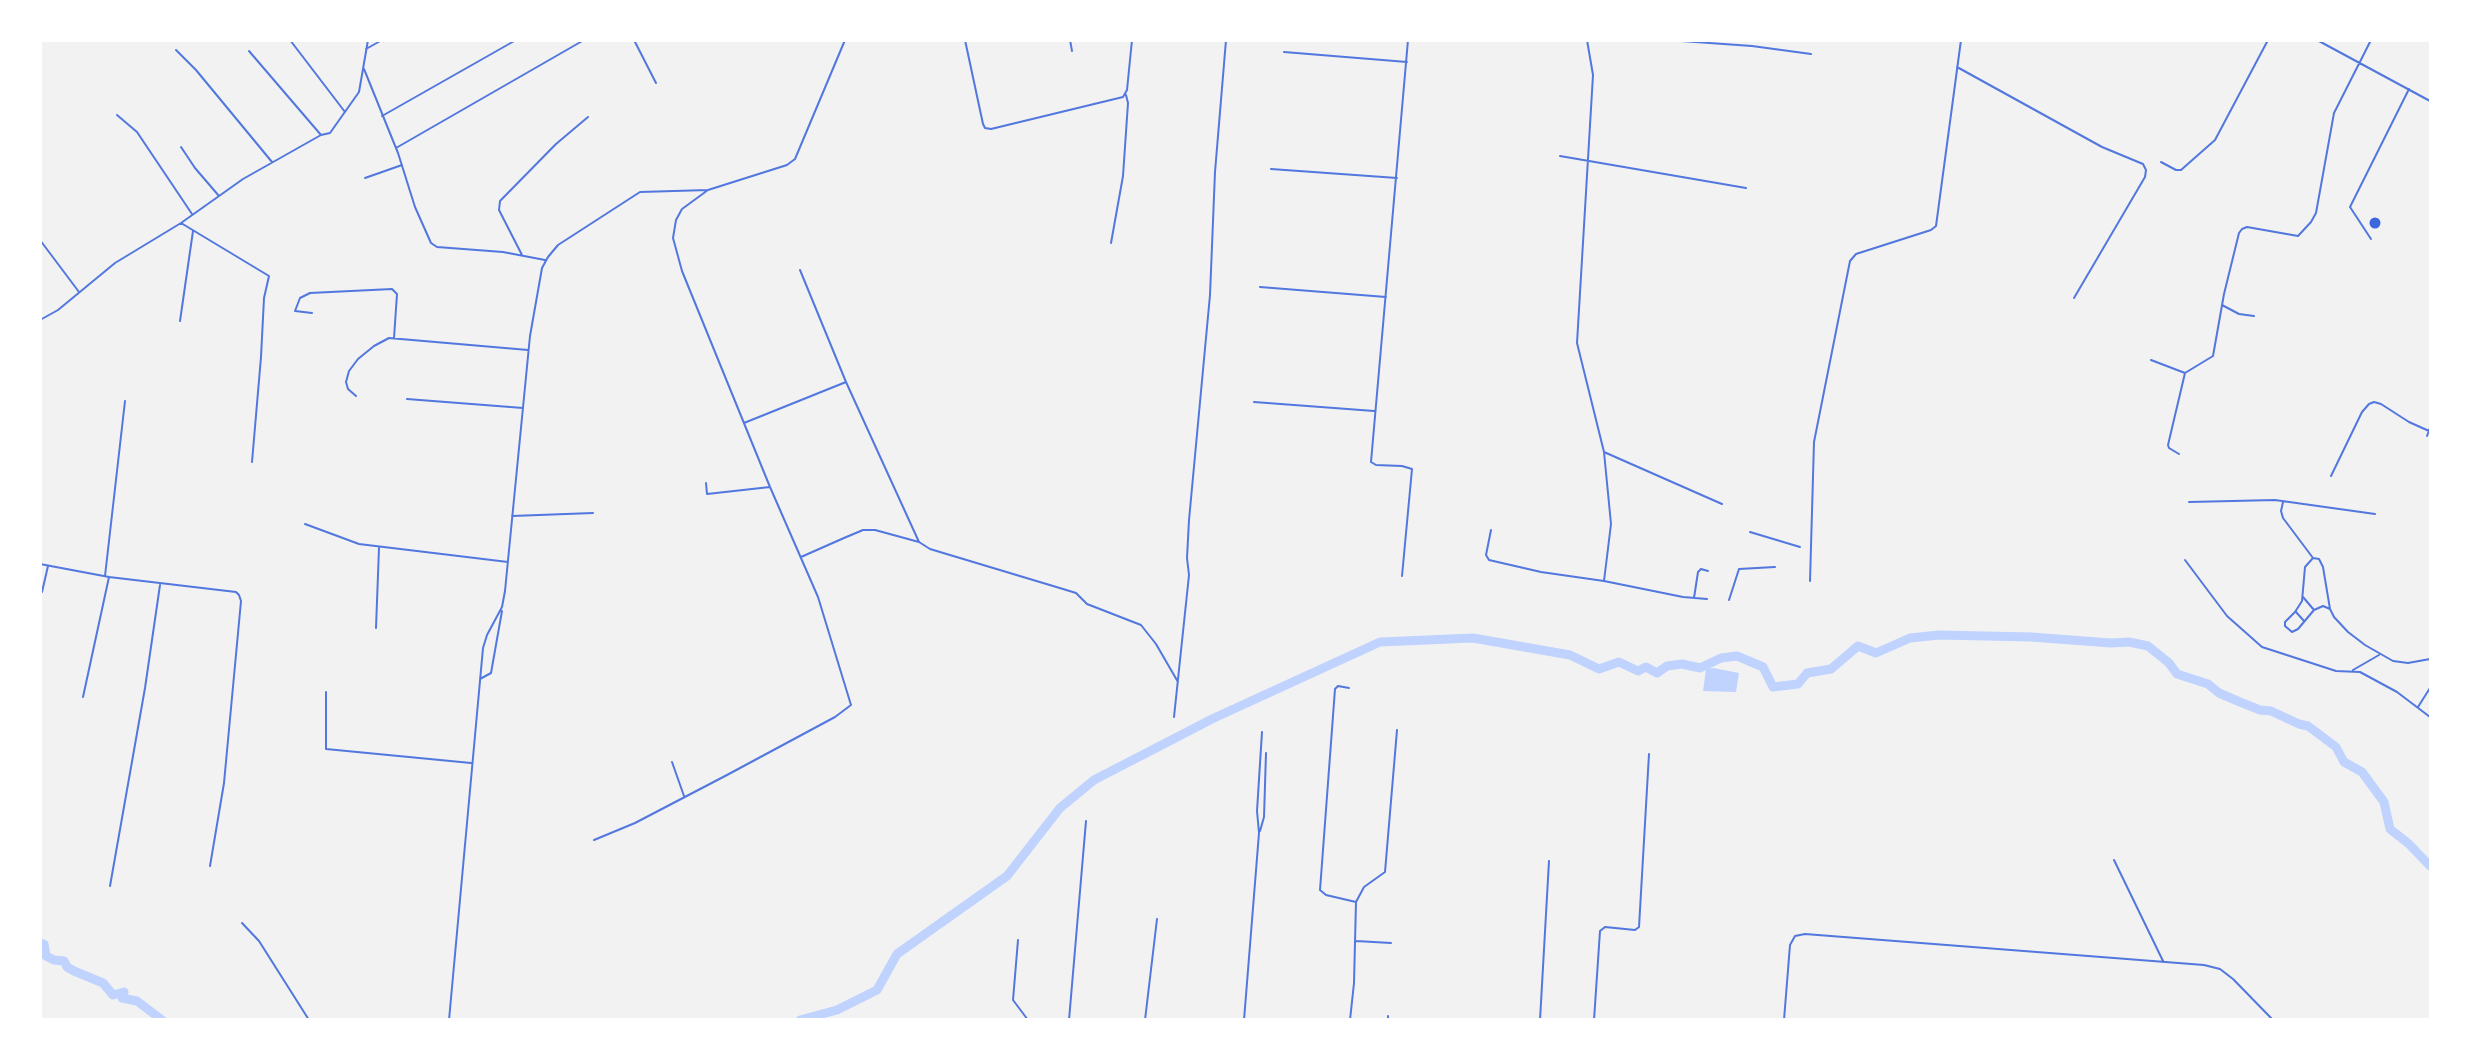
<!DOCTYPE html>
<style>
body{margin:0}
#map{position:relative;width:2471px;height:1060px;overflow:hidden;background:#f2f2f2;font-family:"Fira Sans",sans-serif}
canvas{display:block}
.frame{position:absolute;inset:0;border:42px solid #fff;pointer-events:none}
</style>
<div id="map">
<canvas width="2471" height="1060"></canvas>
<div class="frame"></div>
</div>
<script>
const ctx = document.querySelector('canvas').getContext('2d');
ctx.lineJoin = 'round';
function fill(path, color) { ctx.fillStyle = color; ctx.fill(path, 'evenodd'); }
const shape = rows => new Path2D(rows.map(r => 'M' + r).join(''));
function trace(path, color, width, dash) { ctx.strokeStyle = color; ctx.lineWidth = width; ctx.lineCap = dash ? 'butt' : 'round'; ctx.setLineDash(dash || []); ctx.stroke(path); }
const water = shape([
 [1713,668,1739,673,1736,692,1703,691,1706,669]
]);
const river = shape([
 [40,943,44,944,46,956,54,960,64,961,67,967,74,971,103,983,113,995,124,992,122,998,137,1001,162,1020],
 [800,1020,837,1010,877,990,897,954,1007,876,1060,808,1094,780,1214,718,1380,642,1473,638,1570,655,1599,669,1619,662,1638,671,1646,667,1657,673,1667,666,1682,664,1700,668,1721,658,1737,656,1763,667,1773,687,1798,684,1807,673,1831,669,1858,646,1876,653,1910,638,1939,635,2031,637,2111,643,2129,642,2148,646,2169,663,2177,674,2208,684,2219,693,2240,702,2260,710,2271,711,2299,724,2308,726,2336,747,2344,762,2362,772,2384,802,2390,829,2409,844,2430,866]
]);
const building = shape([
 '2369.5 223a5.5 5.5 0 1 1 11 0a5.5 5.5 0 1 1-11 0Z'
]);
const minor = shape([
 [290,40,345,112],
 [634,40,656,83],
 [965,40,983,124,985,128,991,129,1123,97,1127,90,1132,40],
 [1070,40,1072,51],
 [1587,40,1593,75,1577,343,1604,452,1611,524,1604,581],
 [1667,40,1752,46,1811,54],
 [2317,40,2430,101],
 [366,49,382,40],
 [176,50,196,70,272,162],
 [249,51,321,135],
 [1284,52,1407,62],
 [1957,67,2102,147,2143,164,2146,170,2145,177,2074,298],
 [364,69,398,153,415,207,431,243,437,247,503,252,545,260],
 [117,115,137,132,192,214],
 [382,116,516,40],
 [181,147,195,168,219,196],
 [396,148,584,40],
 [1560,156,1746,188],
 [2161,162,2176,170,2181,170,2215,140,2268,40],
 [1271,169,1397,178],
 [365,178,402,165],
 [181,223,269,276,264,298,261,357,252,462],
 [2371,239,2350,207,2409,89],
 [40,240,79,292],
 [1111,243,1123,176,1128,103,1126,95],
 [522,255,499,210,500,201,556,144,588,117],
 [1260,287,1386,297],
 [2222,305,2239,314,2254,316],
 [312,313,295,311,300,298,310,293,392,289,397,294,394,338],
 [40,320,58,310,115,263,181,223,243,179,321,135,330,133,359,92,368,40],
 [180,321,193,231],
 [2151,360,2185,373,2213,356,2224,294,2239,233,2242,229,2247,227,2298,236,2311,222,2316,213,2334,113,2371,40],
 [846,382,919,542],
 [356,396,348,389,346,382,349,371,358,359,374,346,389,338,528,350],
 [407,399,523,408],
 [1254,402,1374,411],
 [744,423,846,382,800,270],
 [2427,436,2430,428],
 [1604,452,1722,504],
 [2179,454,2169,448,2168,445,2185,373],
 [2331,476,2362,412,2369,404,2374,402,2381,404,2409,422,2429,431],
 [706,483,707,494,770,487],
 [2189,502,2275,500,2375,514],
 [2283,502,2281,511,2283,518,2313,558],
 [512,516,593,513],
 [305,524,359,544,508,562],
 [1491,530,1486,555,1489,560,1541,572,1604,581,1683,597,1707,599],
 [1750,532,1800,547],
 [801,557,844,538,863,530,875,530,919,542,930,549,1063,589,1076,593,1087,604,1141,625,1156,644,1178,682],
 [2185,560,2227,616,2262,647,2336,671,2360,672,2397,692,2430,717],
 [40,564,109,577,236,592,239,595,241,601,224,783,210,866],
 [105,576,125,401],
 [1402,576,1412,469,1402,466,1376,465,1371,462,1408,40],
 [1810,581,1814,442,1850,261,1856,254,1931,230,1936,226,1961,40],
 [42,592,48,566],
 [2303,597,2314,610,2298,629,2292,632,2285,626,2285,622,2295,612,2302,601,2305,567,2313,558,2319,559,2323,567,2330,609,2334,617,2348,632,2365,645,2393,661,2408,663,2430,659],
 [1694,598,1698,572,1701,569,1708,571],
 [1729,600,1739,569,1775,567],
 [2314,610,2323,606,2330,609],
 [2296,612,2304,621],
 [376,628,379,548],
 [2430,660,2430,670],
 [2353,670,2379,655],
 [480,679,491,673,502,611],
 [1349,688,1338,686,1335,689,1320,890,1326,895,1356,902],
 [326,692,326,749,471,763],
 [83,697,109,577],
 [2418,707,2430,688],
 [1174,717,1189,575,1187,558,1189,520,1210,295,1215,172,1226,40],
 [672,762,684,796],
 [1260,831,1264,817,1266,753],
 [594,840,635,823,727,775,835,717,851,705,818,597,770,487,682,271,673,238,676,220,682,209,708,190,787,165,795,159,845,40],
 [2114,860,2163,961],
 [110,886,145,688,160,585],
 [242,923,259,941,309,1020],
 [1018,940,1013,1000,1028,1020],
 [1356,941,1391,943],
 [449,1020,483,648,487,635,502,607,505,591,530,336,542,268,548,257,558,245,640,192,708,190],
 [1069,1020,1086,821],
 [1145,1020,1157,919],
 [1244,1020,1259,833,1257,811,1262,732],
 [1350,1020,1354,983,1356,902,1364,887,1385,872,1397,730],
 [1388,1020,1388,1016],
 [1540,1020,1549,861],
 [1594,1020,1600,931,1605,927,1635,930,1639,927,1649,754],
 [1784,1020,1790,945,1795,936,1805,934,2204,965,2220,969,2233,979,2273,1020]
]);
fill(water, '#bfd3fe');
trace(river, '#bfd3fe', 9);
fill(building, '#3d67dc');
trace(minor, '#5277de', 2);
</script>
